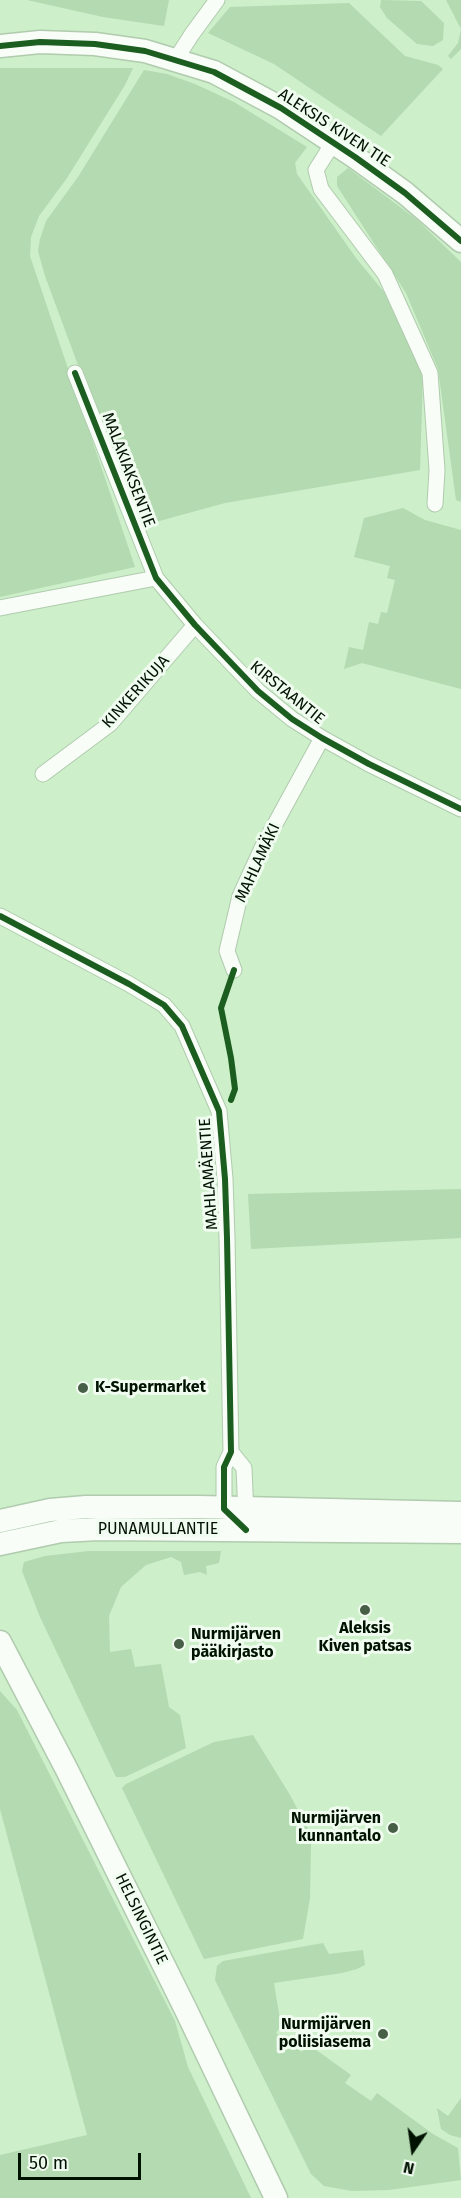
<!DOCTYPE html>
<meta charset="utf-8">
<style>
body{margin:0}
#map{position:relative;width:461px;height:2198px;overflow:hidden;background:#cdefca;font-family:"Fira Sans",sans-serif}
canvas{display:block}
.north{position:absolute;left:383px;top:2120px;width:60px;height:60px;-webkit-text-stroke:4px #f0fcef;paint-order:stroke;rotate:193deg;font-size:16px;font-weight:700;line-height:24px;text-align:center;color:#001200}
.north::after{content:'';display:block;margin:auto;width:21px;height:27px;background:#001200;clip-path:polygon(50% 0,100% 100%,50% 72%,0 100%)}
.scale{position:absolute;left:18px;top:2153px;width:123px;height:27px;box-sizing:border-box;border:3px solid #001200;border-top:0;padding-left:8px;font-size:18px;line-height:21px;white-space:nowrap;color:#001200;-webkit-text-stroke:4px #f0fcef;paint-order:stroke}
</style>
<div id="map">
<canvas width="461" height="2198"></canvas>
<div class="north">N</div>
<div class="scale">50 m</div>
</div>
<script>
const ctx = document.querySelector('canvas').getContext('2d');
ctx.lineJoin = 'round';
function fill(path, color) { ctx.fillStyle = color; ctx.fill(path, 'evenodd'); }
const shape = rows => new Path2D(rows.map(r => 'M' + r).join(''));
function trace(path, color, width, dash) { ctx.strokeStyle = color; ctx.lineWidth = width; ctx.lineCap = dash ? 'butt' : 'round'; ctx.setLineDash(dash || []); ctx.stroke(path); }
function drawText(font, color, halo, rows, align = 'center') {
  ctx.font = font + ' "Fira Sans",sans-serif'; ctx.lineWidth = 6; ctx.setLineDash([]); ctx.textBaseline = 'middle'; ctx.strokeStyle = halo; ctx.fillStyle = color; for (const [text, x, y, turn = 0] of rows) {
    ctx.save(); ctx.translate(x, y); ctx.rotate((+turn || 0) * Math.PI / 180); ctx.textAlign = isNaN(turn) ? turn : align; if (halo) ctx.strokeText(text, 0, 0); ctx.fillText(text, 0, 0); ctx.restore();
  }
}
const green = shape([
 [27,0,169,0,164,26,103,17],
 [381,0,421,1,444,23,443,40,433,46,417,44,387,18,380,7],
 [446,0,461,0,461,49,451,59,448,56,458,43,461,29],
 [349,3,405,56,438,65,443,69,381,136,274,64,208,33,230,7],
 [0,68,133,68,125,85,67,178,39,216,31,237,30,256,135,567,0,597],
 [144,70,167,74,195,84,234,102,307,147,295,163,297,174,356,258,384,292,423,376,420,470,225,503,141,526,105,438,45,276,38,251,40,239,46,221,78,177],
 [348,168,416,219,461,262,461,502,456,500,438,369,406,293,337,186,337,177],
 [403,508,425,520,461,530,461,689,362,663,344,669,349,647,363,650,369,622,378,624,381,612,387,613,395,580,387,578,390,566,354,557,364,518],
 [461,1189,461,1238,251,1249,248,1194],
 [89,1551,221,1551,219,1563,206,1566,207,1575,200,1572,184,1575,181,1562,171,1557,146,1565,121,1587,109,1616,110,1652,131,1649,135,1667,161,1664,169,1707,180,1715,186,1748,125,1777,116,1777,40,1617,22,1571,24,1562,45,1556],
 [0,1691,17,1710,175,2021,188,2067,251,2198,0,2198,0,2155,87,2135,0,1809],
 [253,1735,290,1795,309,1831,311,1844,310,1898,303,1939,204,1959,122,1788,126,1784,214,1742],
 [323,1943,329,1954,363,1950,365,1965,357,1969,342,1973,274,1983,281,2026,276,2033,302,2052,308,2044,351,2075,345,2083,371,2101,377,2093,433,2134,458,2148,461,2180,389,2190,352,2191,324,2186,311,2174,215,1980,217,1966,223,1961],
 [461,2098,461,2138,450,2135,441,2129,437,2108,448,2116]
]);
const street = shape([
 [176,59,192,34,217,0],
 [333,143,316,170,321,189,385,274,430,373,437,470,435,504],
 [75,373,156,578,195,625,258,691,292,719,322,738,369,764,461,809],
 [0,608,156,578],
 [43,774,110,724,195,625],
 [0,916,129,984,164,1005,182,1026,219,1111,225,1179,227,1238,231,1452,224,1467,224,1509,229,1513],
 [234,970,227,951,240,896,262,848,322,738],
 [231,1452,244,1468,246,1515]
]);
const secondary = shape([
 [0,46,40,42,95,44,145,51,214,72,281,108,355,157,405,193,461,241],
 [0,1521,50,1510,86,1507,199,1507,461,1513],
 [0,1544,61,1531,99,1529,461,1532],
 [0,1642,67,1770,186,2010,276,2198]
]);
const cycleway = shape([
 [0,46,40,42,95,44,145,51,214,72,281,108,355,157,405,193,461,241],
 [75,373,156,578,195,625,258,691,292,719,322,738,369,764,461,809],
 [0,916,129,984,164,1005,182,1026,219,1111,225,1179,227,1238,231,1452,224,1467,224,1509,246,1530],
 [231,1100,235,1089,231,1058,221,1008,234,970]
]);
const markers = [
 [83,1388,6,"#485f47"],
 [365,1610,6,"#485f47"],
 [179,1644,6,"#485f47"],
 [393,1828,6,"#485f47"],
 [383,2034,6,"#485f47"]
];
const streetNames = [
 ["ALEKSIS KIVEN TIE",334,128,33],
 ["MALAKIAKSENTIE",128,470,69],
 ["KINKERIKUJA",136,692,-48],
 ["KIRSTAANTIE",287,693,39],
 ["MAHLAMÄKI",258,863,-65],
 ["MAHLAMÄENTIE",209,1174,-94],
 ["PUNAMULLANTIE",158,1530],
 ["HELSINGINTIE",141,1919,64]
];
const poiNames = [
 ["K-Supermarket",95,1388],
 ["Aleksis",365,1629,"center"],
 ["Kiven patsas",365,1647,"center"],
 ["Nurmijärven",191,1635],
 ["pääkirjasto",191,1653],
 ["Nurmijärven",381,1819,"right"],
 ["kunnantalo",381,1837,"right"],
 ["Nurmijärven",371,2025,"right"],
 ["poliisiasema",371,2043,"right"]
];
fill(green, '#b3dab0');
trace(street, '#b0cbae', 17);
trace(secondary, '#b0cbae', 25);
trace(street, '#f8fdf7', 15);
trace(secondary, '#f8fdf7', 22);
trace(cycleway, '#1b5e20', 6);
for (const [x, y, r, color] of markers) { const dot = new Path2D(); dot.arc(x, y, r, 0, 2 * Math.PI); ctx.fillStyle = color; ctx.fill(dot); trace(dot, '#f0fcef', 2); }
drawText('16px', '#001200', '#f0fcef', streetNames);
drawText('bold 16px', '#001200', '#f0fcef', poiNames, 'left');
</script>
